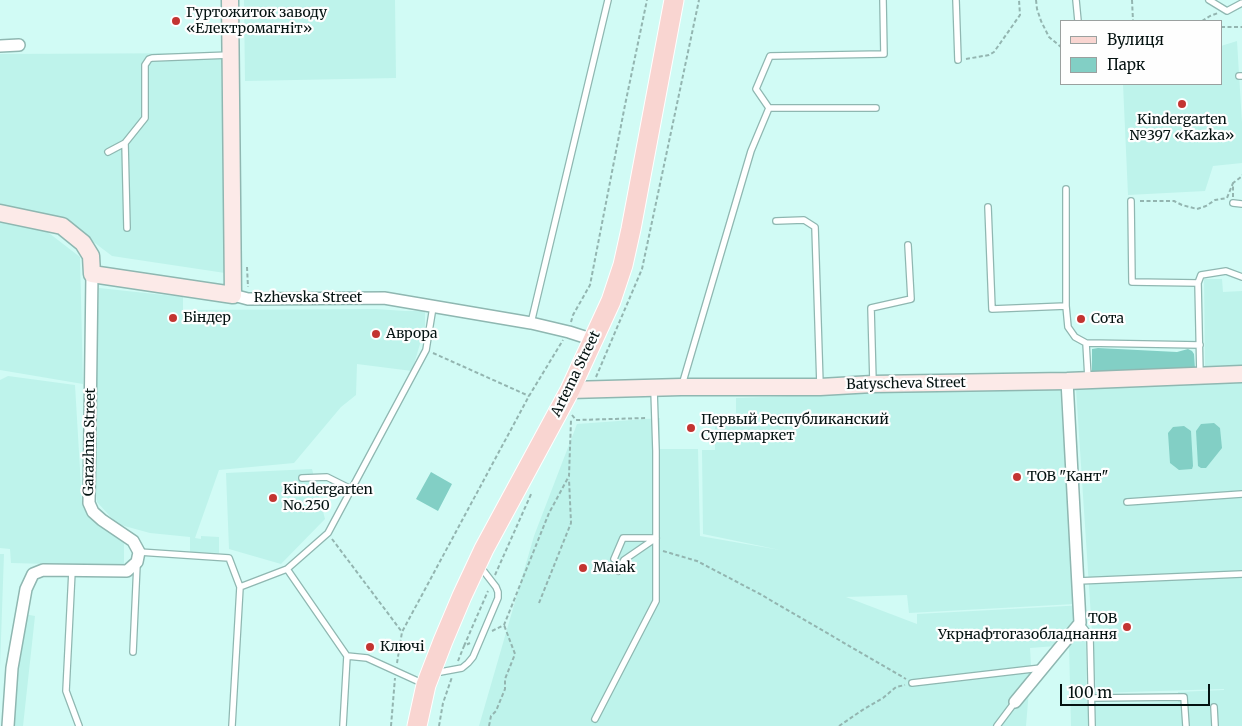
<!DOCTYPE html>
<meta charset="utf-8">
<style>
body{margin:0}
#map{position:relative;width:1242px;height:726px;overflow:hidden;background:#d1fbf5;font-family:Merriweather,serif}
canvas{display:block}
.legend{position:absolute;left:1060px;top:20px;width:162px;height:65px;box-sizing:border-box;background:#fefefe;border:1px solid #9aa09f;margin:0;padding:6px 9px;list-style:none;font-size:15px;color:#041211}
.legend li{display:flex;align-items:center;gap:10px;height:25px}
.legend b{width:25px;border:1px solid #9aa09f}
.scale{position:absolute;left:1060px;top:684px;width:150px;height:22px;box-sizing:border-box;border:2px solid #041211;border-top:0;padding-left:6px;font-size:15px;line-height:18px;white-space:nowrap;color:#041211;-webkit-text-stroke:4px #fefefe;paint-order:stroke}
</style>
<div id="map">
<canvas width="1242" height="726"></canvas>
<ul class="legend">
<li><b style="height:6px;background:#f9d5d1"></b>Вулиця</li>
<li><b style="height:14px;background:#82cfc5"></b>Парк</li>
</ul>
<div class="scale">100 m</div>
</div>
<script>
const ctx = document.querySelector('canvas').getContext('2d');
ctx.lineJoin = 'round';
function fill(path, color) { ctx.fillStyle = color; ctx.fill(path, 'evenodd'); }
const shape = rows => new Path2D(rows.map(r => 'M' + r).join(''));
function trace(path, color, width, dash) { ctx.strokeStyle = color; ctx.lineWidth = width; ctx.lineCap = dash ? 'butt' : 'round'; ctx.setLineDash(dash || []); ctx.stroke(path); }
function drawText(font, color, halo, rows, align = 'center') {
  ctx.font = font + ' Merriweather,serif'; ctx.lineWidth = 4.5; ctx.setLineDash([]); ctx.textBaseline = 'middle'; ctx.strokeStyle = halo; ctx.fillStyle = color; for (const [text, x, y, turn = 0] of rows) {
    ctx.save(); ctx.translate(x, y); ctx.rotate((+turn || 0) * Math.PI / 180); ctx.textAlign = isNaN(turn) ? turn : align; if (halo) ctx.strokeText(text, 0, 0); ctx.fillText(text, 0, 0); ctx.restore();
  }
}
const built = shape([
 [244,0,395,0,396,78,245,81],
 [1237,41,1242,123,1242,163,1213,166,1205,191,1128,195,1123,84,1221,84,1221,46],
 [221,53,225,273,112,256,62,218,0,204,0,54],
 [0,219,45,230,80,257,83,384,0,370],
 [1204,279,1222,279,1223,292,1242,291,1242,365,1205,366],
 [99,288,183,297,183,310,376,309,405,311,425,311,425,327,412,371,357,364,356,395,341,407,294,463,219,470,195,538,201,539,201,536,219,537,219,553,190,552,190,537,150,533,117,524,97,502,93,452],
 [8,376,75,385,82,503,95,517,124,541,124,566,11,563,10,549,0,548,0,380],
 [1242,383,1242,726,1071,726,1069,645,1030,648,1031,665,1026,726,479,726,534,536,577,424,660,418,660,449,698,449,700,536,780,550,703,534,702,450,715,450,715,423,736,422,736,398,1060,386,1075,604,909,613,907,595,846,597,917,624,917,614,1085,605,1087,704,1178,702,1178,692,1224,690,1224,689,1096,693,1076,389],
 [312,469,325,519,281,564,229,549,226,473],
 [0,554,4,554,0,667],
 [24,614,35,616,23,726,12,726]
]);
const green = shape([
 [1098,348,1177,352,1188,349,1192,351,1194,354,1195,369,1092,372,1092,349],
 [1214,423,1220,428,1222,448,1206,468,1201,468,1198,466,1196,431,1201,424],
 [1184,426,1191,431,1193,466,1192,469,1179,470,1170,463,1168,433,1173,427],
 [431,472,452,484,438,511,416,499]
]);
const path = shape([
 [1036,0,1037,9,1041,21,1049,37,1061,47],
 [1132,0,1133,21],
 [1202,21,1210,16,1218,13],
 [1221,27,1242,27],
 [966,59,989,55,994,52,1020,15,1019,0],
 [1233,197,1233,183,1241,177,1242,175],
 [1140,201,1174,201,1182,205,1197,209,1206,206,1215,200,1227,198,1233,183],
 [247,267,248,287],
 [571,322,573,315,590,285,625,105,647,0],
 [433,353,529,396],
 [596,377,642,269,699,0],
 [572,415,576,420,647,418],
 [332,539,402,632],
 [663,551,697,561,760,594,906,679],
 [495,575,532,492],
 [539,603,571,523,569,479],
 [492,631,504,625,549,513,569,476,571,420],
 [464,646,488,591],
 [458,661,464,646,470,643],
 [397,663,402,632,529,396,563,340],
 [391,726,395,678],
 [439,726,443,703,452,677],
 [489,726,491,716,496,711,505,689,505,679,515,654,504,625],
 [839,726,864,709,883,698,896,687,905,685]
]);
const lane = shape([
 [956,0,958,60],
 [1076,0,1078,21],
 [1209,0,1227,11,1242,3],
 [1239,76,1242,76],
 [876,108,769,108,756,89,770,56,884,54,883,0],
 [125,143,127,228],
 [108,152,125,143,145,118,145,65,149,59,152,58,230,55],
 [1066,189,1066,306,1068,327,1075,337,1086,343],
 [1131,201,1132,282,1198,283],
 [1233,203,1242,204],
 [988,207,992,309,1066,306],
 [776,221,804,220,815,227,820,385],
 [531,323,608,0],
 [1200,375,1198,283,1201,275,1226,271,1242,277],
 [1088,378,1086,343,1200,345],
 [873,382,871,308,911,299,908,245],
 [682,385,751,151,769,108],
 [302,478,327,477,351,489],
 [1127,502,1242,494],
 [139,552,229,558,240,587,232,726],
 [614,559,623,538,656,538],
 [287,569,347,656],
 [72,571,66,691,79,726],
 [618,571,624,560,656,538],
 [1078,581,1242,574],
 [240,587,287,569,328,533,426,350,433,307],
 [1080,623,1090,636,1092,726],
 [133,652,137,564],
 [435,673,462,668,468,663,473,657,498,598,498,592,496,587,479,565],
 [912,683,1041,668],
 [1091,698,1184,697,1186,726],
 [1214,707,1215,726],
 [595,719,656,601,656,451,654,390],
 [343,726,347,656,367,658,424,684],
 [997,726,1015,702]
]);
const street = shape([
 [0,46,19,45],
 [233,295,248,299,384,298,531,323,569,332,594,340],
 [1015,702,1080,623,1067,381],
 [8,726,12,668,26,589,33,574,43,570,127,571,137,562,139,552,133,541,102,520,93,512,89,503,92,274]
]);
const secondary = shape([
 [0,213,62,226,83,243,91,256,92,274,233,295,230,0],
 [570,390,681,387,820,387,873,384,1067,381,1242,374]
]);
const primary = shape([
 [417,726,426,685,443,641,462,596,484,549,570,390,611,301,623,265,631,229,674,0]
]);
const markers = [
 [176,21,5,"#c33431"],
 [1182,104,5,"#c33431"],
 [173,318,5,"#c33431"],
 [1081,319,5,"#c33431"],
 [376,334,5,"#c33431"],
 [691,428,5,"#c33431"],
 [1017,477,5,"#c33431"],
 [273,498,5,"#c33431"],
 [583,568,5,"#c33431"],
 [1127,627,5,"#c33431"],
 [370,647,5,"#c33431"]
];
const poiNames = [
 ["Гуртожиток заводу",186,13],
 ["«Електромагніт»",186,29],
 ["Kindergarten",1182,120,"center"],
 ["№397 «Kazka»",1182,136,"center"],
 ["Біндер",183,318],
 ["Сота",1091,319],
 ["Аврора",386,334],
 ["Первый Республиканский",701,420],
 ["Супермаркет",701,436],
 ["ТОВ \"Кант\"",1027,477],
 ["Kindergarten",283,490],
 ["No.250",283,506],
 ["Maiak",593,568],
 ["ТОВ",1117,619,"right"],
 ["Укрнафтогазобладнання",1117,635,"right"],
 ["Ключі",380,647]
];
const streetNames = [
 ["Rzhevska Street",308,298],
 ["Artema Street",576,374,-64],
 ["Batyscheva Street",906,384,-1],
 ["Garazhna Street",90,442,-89]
];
fill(built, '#bef3eb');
fill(green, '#82cfc5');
trace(lane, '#8fb7b1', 8);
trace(street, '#8fb7b1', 14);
trace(secondary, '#8fb7b1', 19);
trace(primary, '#fff', 21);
trace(path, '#93b5b0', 2, [4, 2.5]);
trace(lane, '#fff', 5.5);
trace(street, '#fff', 11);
trace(secondary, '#fceae8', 16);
trace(primary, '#f9d5d1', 19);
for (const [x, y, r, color] of markers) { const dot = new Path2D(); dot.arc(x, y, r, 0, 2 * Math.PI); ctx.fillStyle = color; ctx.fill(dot); trace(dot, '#fefefe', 2); }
drawText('14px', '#041211', '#fefefe', poiNames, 'left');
drawText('14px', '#041211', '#fefefe', streetNames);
</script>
